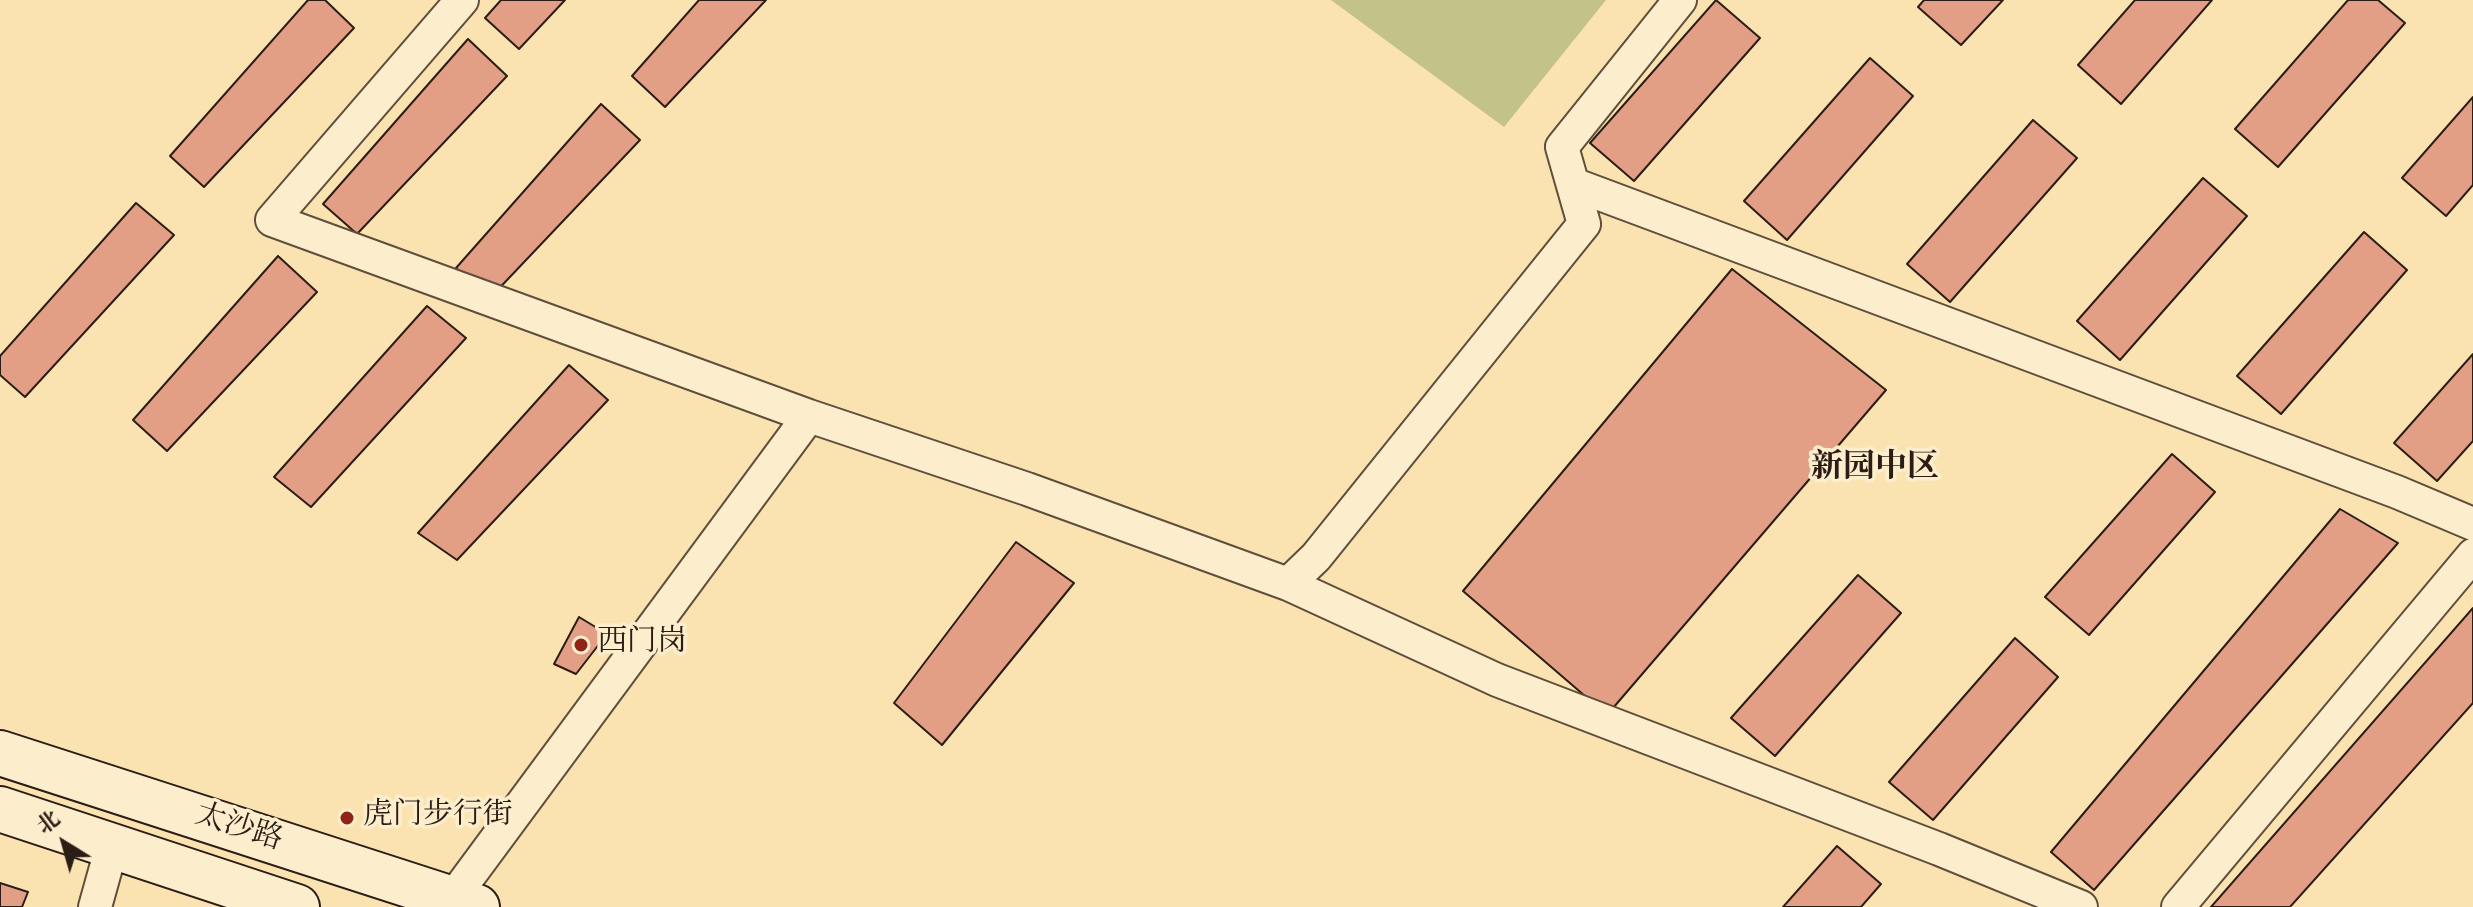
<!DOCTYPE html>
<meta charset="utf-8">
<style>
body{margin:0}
#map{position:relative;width:2473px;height:907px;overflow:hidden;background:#fae3b1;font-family:"Sorts Mill Goudy","Noto Serif SC",serif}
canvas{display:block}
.north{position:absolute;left:24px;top:803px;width:80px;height:80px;-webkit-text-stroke:6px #fcedcc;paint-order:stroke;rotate:323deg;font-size:22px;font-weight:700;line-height:32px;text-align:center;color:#2b1d15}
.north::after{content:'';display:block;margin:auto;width:28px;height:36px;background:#2b1d15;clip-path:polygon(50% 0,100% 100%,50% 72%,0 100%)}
</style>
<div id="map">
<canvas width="2473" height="907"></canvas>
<div class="north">北</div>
</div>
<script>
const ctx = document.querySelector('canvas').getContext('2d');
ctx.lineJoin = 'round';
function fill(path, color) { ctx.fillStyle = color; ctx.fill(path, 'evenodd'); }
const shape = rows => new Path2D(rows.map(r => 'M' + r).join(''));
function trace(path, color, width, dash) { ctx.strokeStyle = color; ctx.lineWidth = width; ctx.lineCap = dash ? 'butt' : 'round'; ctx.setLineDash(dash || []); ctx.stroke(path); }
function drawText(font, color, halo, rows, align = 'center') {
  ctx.font = font + ' "Sorts Mill Goudy","Noto Serif SC",serif'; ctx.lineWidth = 7; ctx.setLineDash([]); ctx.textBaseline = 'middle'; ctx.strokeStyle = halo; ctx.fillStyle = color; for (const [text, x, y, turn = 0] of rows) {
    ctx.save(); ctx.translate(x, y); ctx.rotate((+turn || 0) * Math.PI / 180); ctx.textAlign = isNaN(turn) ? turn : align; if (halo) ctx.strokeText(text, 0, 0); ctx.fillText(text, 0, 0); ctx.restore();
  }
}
const green = shape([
 [1331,0,1606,0,1504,127]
]);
const building = shape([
 [308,0,325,0,354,28,204,187,170,156,308,0],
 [501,0,565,0,519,49,485,18,501,0],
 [699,0,766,0,665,107,632,76,699,0],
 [1716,0,1760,38,1634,181,1590,143,1716,0],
 [1924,0,2003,0,1961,45,1918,7,1924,0],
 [2135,0,2212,0,2121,104,2078,65,2135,0],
 [2348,0,2378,0,2405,23,2278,167,2235,129,2348,0],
 [468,39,507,76,357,234,323,204,468,39],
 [1870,58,1913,96,1787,240,1744,201,1870,58],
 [2473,97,2473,185,2446,216,2402,178,2473,97],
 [601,104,640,140,489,299,456,268,601,104],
 [2033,120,2077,158,1950,302,1907,264,2033,120],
 [2203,178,2247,216,2120,360,2077,321,2203,178],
 [136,203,174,235,25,397,0,375,0,356,136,203],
 [2364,232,2407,270,2281,414,2237,376,2364,232],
 [278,256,317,292,167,451,133,420,278,256],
 [1732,269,1886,390,1607,715,1463,591,1732,269],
 [427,306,466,338,311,507,274,477,427,306],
 [2473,354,2473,441,2437,481,2394,443,2473,354],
 [569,365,608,400,457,560,418,533,569,365],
 [2172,454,2215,492,2089,635,2045,597,2172,454],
 [2340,509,2398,543,2094,890,2051,852,2340,509],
 [1016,542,1074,583,942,745,894,703,1016,542],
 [1858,575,1901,613,1775,756,1731,718,1858,575],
 [2473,608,2473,703,2290,907,2211,907,2473,608],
 [579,617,607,634,576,674,554,664,579,617],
 [2015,638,2058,677,1933,820,1889,782,2015,638],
 [1837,846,1881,884,1861,907,1783,907,1837,846],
 [0,883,28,892,22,907,0,907,0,883]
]);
const minor = shape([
 [462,0,272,220,809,416,1027,489,1288,584,1316,557,1584,224,1562,147,1680,0],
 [1573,184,2397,492,2473,524],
 [1288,584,1497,680,1939,849,2081,907],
 [452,899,809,416],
 [95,907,112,846],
 [2178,907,2473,555]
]);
const secondary = shape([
 [0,753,477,907],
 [0,809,297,907]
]);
const markers = [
 [581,645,8,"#8f2418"],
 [347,818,8,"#8f2418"]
];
const poiNames = [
 ["西门岗",597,645],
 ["虎门步行街",363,818]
];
const streetNames = [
 ["太沙路",238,830,18]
];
const neighbourhoodNames = [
 ["新园中区",1875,471]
];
fill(green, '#c3c288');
fill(building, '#e39f85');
trace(building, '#2b1d15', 2);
trace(minor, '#5f4e3c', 36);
trace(secondary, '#2b1d15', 48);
trace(minor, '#fcedcc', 32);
trace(secondary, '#fcedcc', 44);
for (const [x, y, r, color] of markers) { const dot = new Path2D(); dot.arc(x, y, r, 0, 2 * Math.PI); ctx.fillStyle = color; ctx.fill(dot); trace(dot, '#fcedcc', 3); }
drawText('30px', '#2b1d15', '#fcedcc', poiNames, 'left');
drawText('30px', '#2b1d15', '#fcedcc', streetNames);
drawText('bold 32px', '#2b1d15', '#fcedcc', neighbourhoodNames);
</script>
